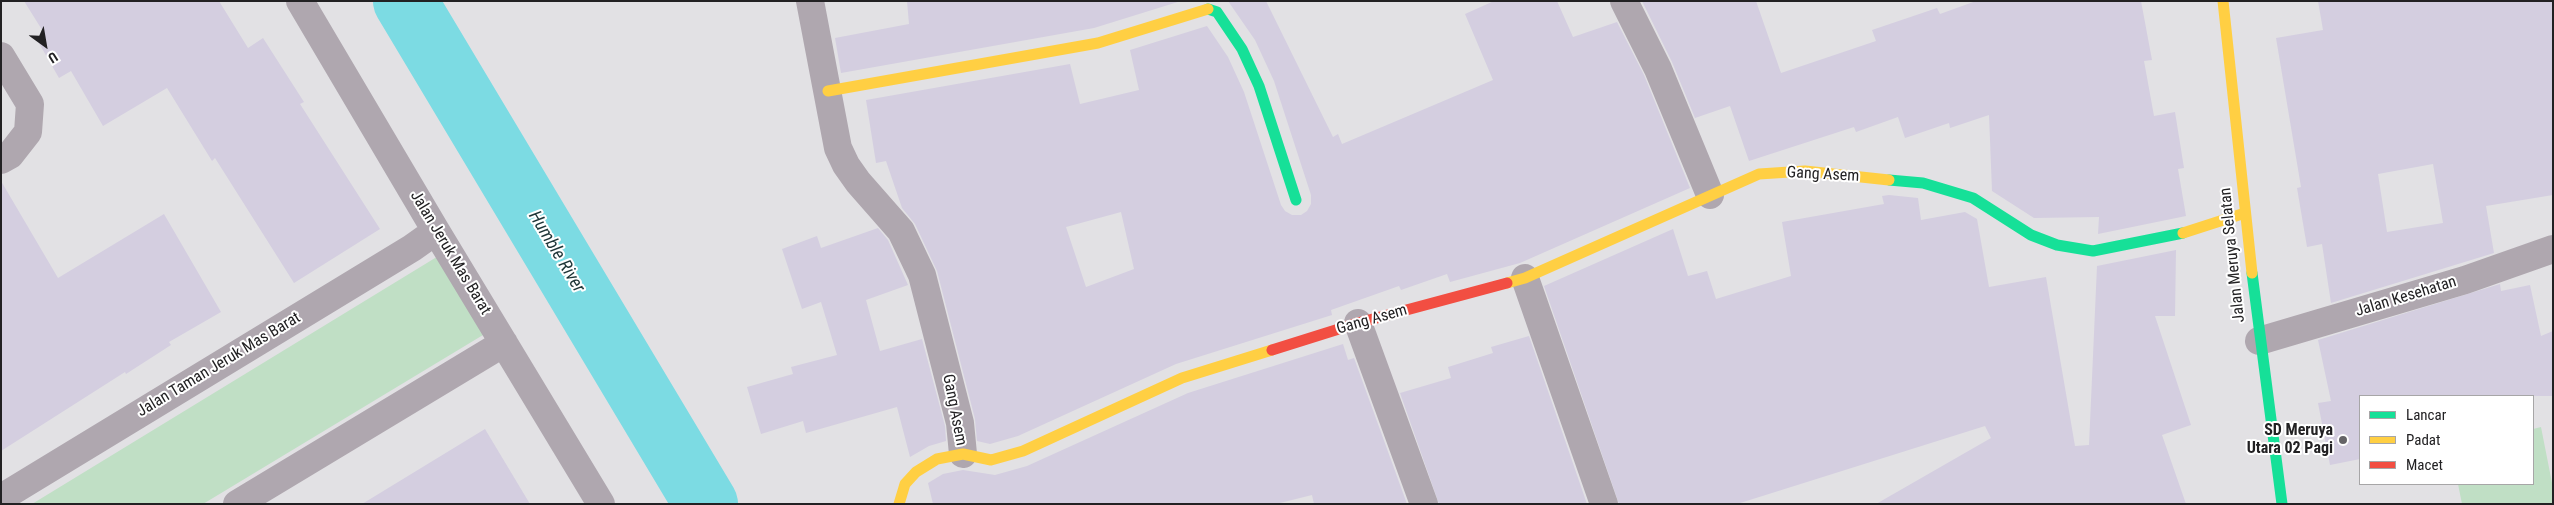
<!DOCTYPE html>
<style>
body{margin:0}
#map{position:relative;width:2554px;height:505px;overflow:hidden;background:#e2e1e4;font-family:"Roboto Condensed",sans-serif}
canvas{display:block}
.frame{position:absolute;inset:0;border:2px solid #222123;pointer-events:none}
.legend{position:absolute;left:2359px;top:395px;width:175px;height:90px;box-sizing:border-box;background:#fff;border:1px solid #a7a6a7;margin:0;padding:6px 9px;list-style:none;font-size:15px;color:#222123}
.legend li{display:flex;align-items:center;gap:10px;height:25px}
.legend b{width:25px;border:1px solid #a7a6a7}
.north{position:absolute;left:20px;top:20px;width:50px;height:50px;-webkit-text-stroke:4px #fff;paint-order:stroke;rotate:148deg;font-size:14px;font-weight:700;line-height:20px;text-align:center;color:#222123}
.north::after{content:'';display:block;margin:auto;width:18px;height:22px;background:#222123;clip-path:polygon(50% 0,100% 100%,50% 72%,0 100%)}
</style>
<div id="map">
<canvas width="2554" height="505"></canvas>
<div class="frame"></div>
<ul class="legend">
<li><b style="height:6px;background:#16e098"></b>Lancar</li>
<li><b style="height:6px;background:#ffcf43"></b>Padat</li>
<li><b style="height:6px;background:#f24e42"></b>Macet</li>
</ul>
<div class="north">U</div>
</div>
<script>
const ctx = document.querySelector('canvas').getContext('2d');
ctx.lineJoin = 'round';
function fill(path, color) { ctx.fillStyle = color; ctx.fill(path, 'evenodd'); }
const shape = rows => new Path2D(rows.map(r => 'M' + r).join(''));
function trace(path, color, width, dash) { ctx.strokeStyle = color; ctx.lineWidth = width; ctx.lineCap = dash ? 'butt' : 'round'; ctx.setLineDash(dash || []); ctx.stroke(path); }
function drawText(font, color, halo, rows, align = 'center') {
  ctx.font = font + ' "Roboto Condensed",sans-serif'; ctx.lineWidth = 4; ctx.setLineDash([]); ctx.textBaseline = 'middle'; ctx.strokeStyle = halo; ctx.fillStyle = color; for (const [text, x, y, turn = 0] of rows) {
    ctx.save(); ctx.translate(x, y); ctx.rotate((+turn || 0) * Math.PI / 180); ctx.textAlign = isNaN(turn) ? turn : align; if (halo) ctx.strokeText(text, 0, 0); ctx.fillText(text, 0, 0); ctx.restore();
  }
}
const green = shape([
 [440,255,488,332,203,504,32,504],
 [2541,427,2553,488,2553,504,2462,504,2458,484,2533,484,2533,429]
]);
const river = shape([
 [405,1,706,504]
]);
const building = shape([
 [24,1,219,1,248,48,263,38,304,102,300,104,380,229,294,283,215,158,212,161,167,88,103,126,71,71,59,78,36,38,44,33],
 [907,1,1181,1,1094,28,841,73,835,38,909,24],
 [1228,1,1266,1,1333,137,1338,134,1342,144,1493,80,1465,14,1494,1,1557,1,1573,37,1617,22,1644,75,1690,188,1520,263,1450,282,1447,274,1401,290,1399,286,1331,310,1332,315,1176,364,1018,436,990,444,977,441,975,419,937,271,915,224,902,208,886,161,876,163,866,100,1070,64,1080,104,1139,90,1130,50,1207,26,1228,57,1244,92,1281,205,1285,211,1292,215,1301,215,1307,211,1311,204,1311,195,1274,81,1255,40],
 [1121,212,1134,269,1086,287,1066,227],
 [1642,1,1756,1,1781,73,1876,41,1872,30,1937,8,1940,14,1976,1,2141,1,2152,60,2144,61,2154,116,2175,112,2184,168,2178,169,2186,216,2098,234,2099,217,2034,218,1992,191,1989,115,1950,128,1949,123,1905,138,1898,117,1856,132,1854,127,1749,161,1730,106,1695,118,1672,62],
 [2318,1,2553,1,2553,195,2486,206,2494,253,2331,303,2322,244,2307,247,2297,188,2301,187,2276,38,2323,30],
 [2433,164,2443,223,2387,232,2378,174],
 [1,181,58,278,164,214,221,312,169,342,171,345,126,374,125,372,1,451],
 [1889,195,1918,198,1921,220,1965,212,1977,219,1989,287,2046,277,2075,446,2089,445,2097,266,2176,250,2175,316,2155,316,2191,425,2162,435,2186,504,1876,504,1991,438,1985,426,1737,504,1619,504,1544,286,1673,229,1688,276,1707,271,1716,299,1791,276,1782,222,1884,204,1882,196],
 [878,228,888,240,908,285,866,300,880,351,922,339,945,426,946,441,929,446,910,457,897,407,806,433,803,421,761,434,747,387,793,374,791,367,837,355,821,302,802,309,782,249,817,236,821,248],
 [2500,284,2501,291,2530,285,2541,336,2553,331,2553,396,2360,396,2360,459,2330,465,2318,403,2331,401,2318,340],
 [1529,336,1587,504,1439,504,1400,393,1451,378,1448,367,1493,353,1491,347],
 [1343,344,1348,360,1354,358,1407,504,1314,504,1312,495,1276,504,933,504,928,483,943,474,963,470,995,475,1027,466,1188,393],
 [485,429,530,504,362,504]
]);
const street = shape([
 [300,1,436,231,601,504],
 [810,1,838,148,846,165,858,182,901,231,922,275,960,423,963,454],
 [1624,1,1658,69,1710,195],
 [1,56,30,104,28,132,10,155,1,160],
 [1525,278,1604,504],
 [1358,323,1424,504],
 [2259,341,2465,280,2553,249],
 [1,498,412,248,436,231],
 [237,504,504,343]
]);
const fast = shape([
 [1208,9,1217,12,1242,49,1259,86,1296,200],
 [1889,180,1923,183,1973,198,2031,235,2057,245,2093,251,2183,233],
 [2252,273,2282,504]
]);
const slow = shape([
 [2223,1,2252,273],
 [828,91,1098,43,1208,9],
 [2183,233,2245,213],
 [1507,283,1525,278,1759,174,1805,171,1889,180],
 [899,504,905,484,916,472,937,459,963,454,991,460,1023,451,1182,378,1272,350]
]);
const jam = shape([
 [1272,350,1358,323,1507,283]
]);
const markers = [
 [2343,440,5,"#656467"]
];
const streetNames = [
 ["Gang Asem",1823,175,3],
 ["Jalan Jeruk Mas Barat",450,253,59],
 ["Jalan Meruya Selatan",2233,255,-96],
 ["Jalan Kesehatan",2406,297,-17],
 ["Gang Asem",1372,320,-16],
 ["Jalan Taman Jeruk Mas Barat",219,365,-31],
 ["Gang Asem",954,410,79]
];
const poiNames = [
 ["SD Meruya",2333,431],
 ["Utara 02 Pagi",2333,449]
];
const waterNames = [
 ["Humble River",556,252,59]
];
fill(green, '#c0dfc5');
trace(river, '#7cdbe3', 64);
fill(building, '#d4cee0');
trace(street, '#afa7af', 28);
trace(fast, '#16e098', 11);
trace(slow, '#ffcf43', 11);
trace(jam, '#f24e42', 11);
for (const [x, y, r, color] of markers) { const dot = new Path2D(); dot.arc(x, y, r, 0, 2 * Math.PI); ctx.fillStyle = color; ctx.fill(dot); trace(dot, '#fff', 2); }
drawText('16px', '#222123', '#fff', streetNames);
drawText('bold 16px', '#222123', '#fff', poiNames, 'right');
drawText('italic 18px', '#1e3537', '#fff', waterNames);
</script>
